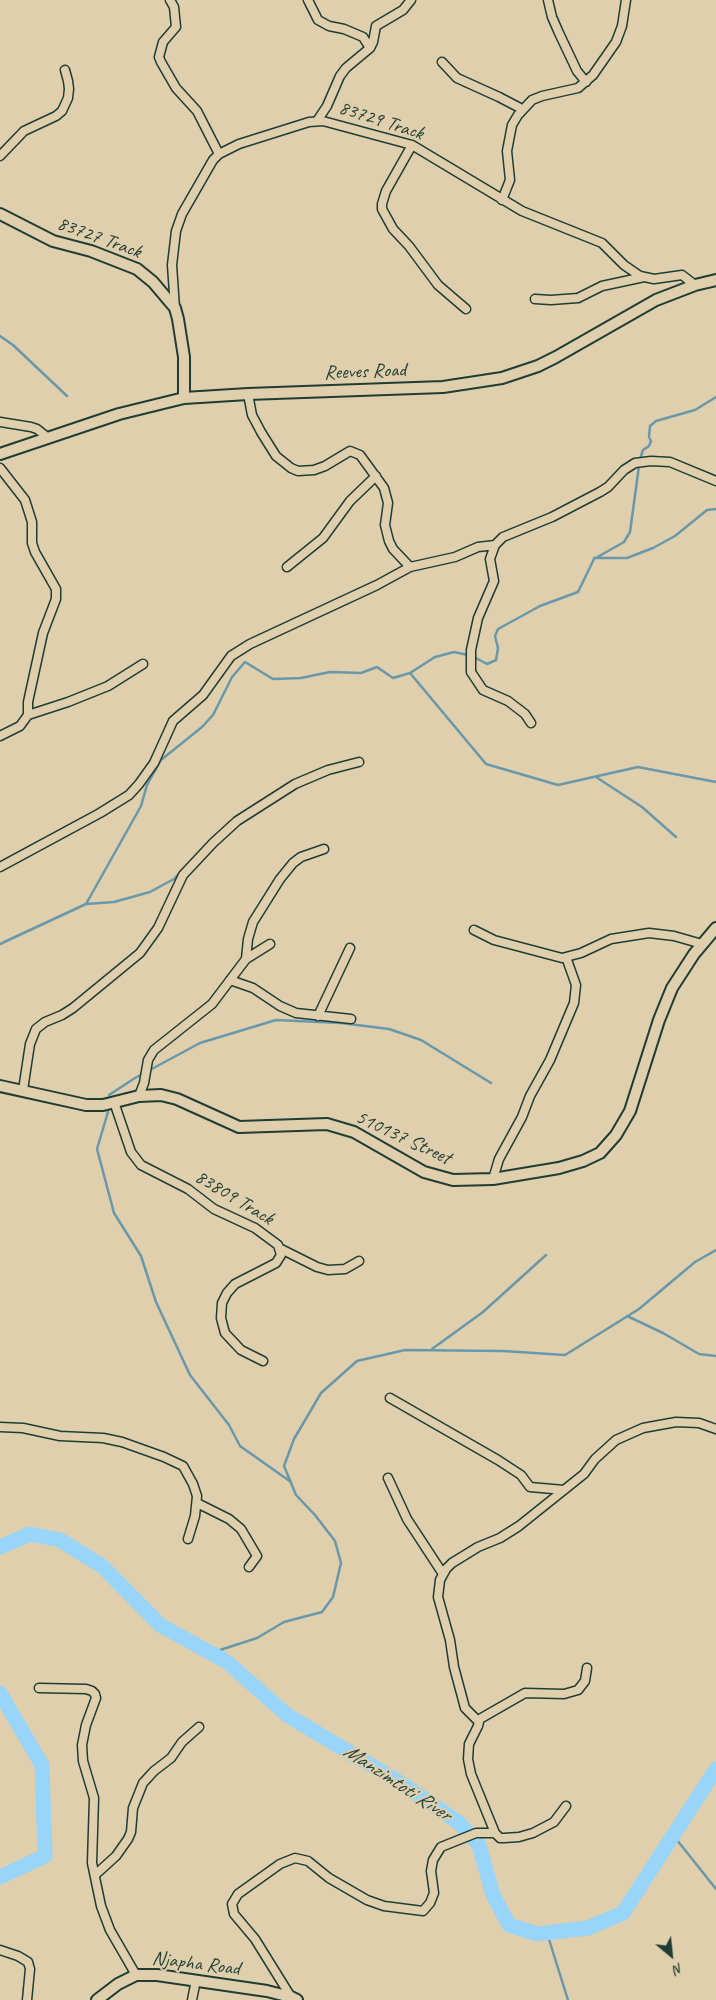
<!DOCTYPE html>
<style>
body{margin:0}
#map{position:relative;width:716px;height:2000px;overflow:hidden;background:#e0cfac;font-family:Caveat,sans-serif}
canvas{display:block}
.north{position:absolute;left:646px;top:1930px;width:50px;height:50px;-webkit-text-stroke:4px #e0cfac;paint-order:stroke;rotate:152deg;font-size:14px;font-weight:700;line-height:20px;text-align:center;color:#1f3d34}
.north::after{content:'';display:block;margin:auto;width:18px;height:22px;background:#1f3d34;clip-path:polygon(50% 0,100% 100%,50% 72%,0 100%)}
</style>
<div id="map">
<canvas width="716" height="2000"></canvas>
<div class="north">N</div>
</div>
<script>
const ctx = document.querySelector('canvas').getContext('2d');
ctx.lineJoin = 'round';
const shape = rows => new Path2D(rows.map(r => 'M' + r).join(''));
function trace(path, color, width, dash) { ctx.strokeStyle = color; ctx.lineWidth = width; ctx.lineCap = dash ? 'butt' : 'round'; ctx.setLineDash(dash || []); ctx.stroke(path); }
function drawText(font, color, halo, rows, align = 'center') {
  ctx.font = font + ' Caveat,sans-serif'; ctx.lineWidth = 4; ctx.setLineDash([]); ctx.textBaseline = 'middle'; ctx.strokeStyle = halo; ctx.fillStyle = color; for (const [text, x, y, turn = 0] of rows) {
    ctx.save(); ctx.translate(x, y); ctx.rotate((+turn || 0) * Math.PI / 180); ctx.textAlign = isNaN(turn) ? turn : align; if (halo) ctx.strokeText(text, 0, 0); ctx.fillText(text, 0, 0); ctx.restore();
  }
}
const stream = shape([
 [0,336,13,345,67,396],
 [640,459,643,450,649,446,651,441,649,437,650,426,656,421,695,410,716,397],
 [594,558,627,558,653,548,675,536,707,510,716,509],
 [474,657,487,664,496,660,498,648,495,636,498,629,540,606,578,592,594,559,624,542,630,532,639,466],
 [410,673,486,764,558,785,638,767,716,782],
 [596,777,642,807,676,837],
 [86,904,141,806,147,785,161,760,202,727,213,715,232,677,245,662,273,679,301,678,330,672,361,673,377,667,393,678,410,673,435,657,454,652,468,655],
 [0,944,86,904,114,902,150,892,174,879,185,867],
 [109,1095,135,1078,200,1043,276,1020,341,1023,389,1029,421,1040,491,1083],
 [108,1112,97,1149,114,1213,141,1256,156,1302,190,1375,229,1425,240,1446,291,1482],
 [627,1316,663,1333,699,1354,716,1356],
 [432,1349,483,1312,546,1255],
 [211,1653,257,1638,284,1622,322,1612,333,1597,341,1563,335,1541,315,1515,296,1495,284,1466,294,1439,321,1393,357,1361,405,1350,503,1351,565,1355,639,1309,695,1262,716,1250],
 [673,1835,716,1889],
 [547,1933,568,2000]
]);
const river = shape([
 [0,1547,30,1534,60,1540,102,1566,160,1625,227,1662,287,1715,402,1784,458,1822,479,1845,493,1895,509,1925,537,1934,588,1928,623,1913,716,1769],
 [0,1693,42,1765,45,1856,0,1877]
]);
const street = shape([
 [170,0,174,7,176,27,163,42,159,57,161,62,176,88,197,111,219,154],
 [308,0,318,20,329,26,344,29,363,37,370,48,346,68,340,76,327,106,317,121],
 [548,0,552,17,559,33,577,71,586,82],
 [370,48,373,42,376,26,403,10,411,0],
 [442,62,457,78,499,97,522,109],
 [412,145,386,191,382,204,382,209,393,229,409,246,438,285,466,309],
 [0,156,24,131,56,116,62,111,68,98,69,89,68,81,65,70],
 [502,200,510,180,507,151,512,125,518,115,532,100,542,96,578,88,593,75,616,42,622,26,626,0],
 [535,299,551,300,578,298,602,286,644,277],
 [175,308,172,265,176,231,182,214,213,160,219,154,239,144,309,122,323,121,412,145,522,211,602,243,624,265,640,276,654,279,682,275,695,285],
 [248,394,252,415,261,432,276,456,291,468,298,471,314,470,325,466,350,451,360,455,384,488,388,503,385,525,389,541,393,549,410,567],
 [0,422,31,427,37,429,47,437],
 [0,468,25,500,32,522,32,543,35,552,56,589,56,599,43,633,28,702,28,715],
 [495,545,490,559,494,581,478,618,471,650,471,672,483,690,508,701,525,714,531,723],
 [287,567,323,538,350,501,376,476],
 [0,736,20,726,28,715,68,702,108,686,143,664],
 [0,867,100,813,129,795,139,784,154,763,173,721,203,695,231,656,250,644,377,585,410,567,455,557,478,547,495,545,503,537,552,517,600,492,608,487,624,470,635,463,651,461,670,462,716,481],
 [474,930,494,940,562,958,581,953,611,939,649,933,674,936,702,944],
 [246,959,248,939,253,922,280,879,293,863,301,857,324,849],
 [230,980,253,988,280,1006,296,1013,351,1019],
 [318,1016,350,948],
 [23,1090,30,1044,36,1029,45,1022,62,1015,73,1008,140,953,158,928,183,875,213,843,237,821,295,784,328,770,359,762],
 [139,1096,144,1083,148,1060,154,1050,212,1004,246,959,270,944],
 [114,1102,131,1152,141,1165,188,1189,214,1209,255,1228,278,1245,281,1255,276,1263,235,1284,227,1293,222,1303,221,1318,225,1333,241,1350,263,1361],
 [493,1179,499,1159,522,1117,530,1096,550,1060,574,1003,576,985,566,957],
 [279,1248,317,1267,328,1270,345,1269,359,1261],
 [390,1398,498,1460,521,1475,530,1487,564,1490],
 [0,1427,23,1428,60,1436,103,1438,122,1442,164,1457,183,1466,193,1484,197,1496,195,1516,188,1539],
 [388,1478,407,1519,443,1574],
 [197,1503,229,1519,241,1529,257,1556,249,1567],
 [39,1688,86,1689,92,1691,95,1694,96,1698,86,1725,82,1745,83,1761,94,1798,92,1863,101,1906,110,1930,136,1975],
 [478,1720,525,1693,564,1694,578,1690,585,1681,587,1668],
 [566,1806,554,1822,533,1833,519,1837,504,1838,500,1838,495,1833,471,1774,468,1759,469,1744,478,1726,479,1722,465,1708,461,1693,454,1667,450,1640,438,1597,440,1580,446,1569,452,1563,478,1547,500,1538,519,1526,584,1474,595,1459,616,1440,643,1428,676,1422,699,1423,716,1429],
 [95,1875,116,1856,128,1839,131,1832,133,1808,143,1783,154,1771,171,1758,182,1742,199,1727],
 [0,1950,18,1956,28,1962,30,1969,27,2000],
 [291,1997,255,1939,234,1914,232,1904,238,1894,280,1864,295,1858,308,1861,329,1878,367,1900,384,1906,423,1911,430,1903,434,1893,431,1871,433,1860,441,1847,476,1833,495,1833],
 [192,2000,196,1980]
]);
const secondary = shape([
 [0,214,53,241,91,251,137,269,153,282,175,308,178,319,184,357,184,398],
 [0,454,119,414,184,398,248,394,443,387,502,378,538,366,556,357,656,300,695,285,716,280],
 [0,1086,86,1105,103,1105,139,1096,161,1095,177,1099,239,1127,327,1124,354,1132,424,1172,453,1180,493,1179,559,1168,583,1161,600,1153,616,1135,630,1111,659,1020,672,988,694,954,716,928],
 [97,2000,118,1984,136,1975,157,1975,267,1991,291,1997,297,2000]
]);
const streetNames = [
 ["83729 Track",381,121,18],
 ["83727 Track",99,238,20],
 ["Reeves Road",365,372,-2],
 ["510137 Street",403,1138,25],
 ["83809 Track",234,1198,31],
 ["Njapha Road",196,1964,7]
];
const waterNames = [
 ["Manzimtoti River",397,1783,33]
];
trace(stream, '#6898aa', 2.5);
trace(river, '#98d5f9', 15);
trace(street, '#1f3d34', 11);
trace(secondary, '#1f3d34', 14);
trace(street, '#e0cfac', 8);
trace(secondary, '#e0cfac', 10);
drawText('20px', '#1f3d34', '#e0cfac', streetNames);
drawText('italic 21px', '#25453e', '#e0cfac', waterNames);
</script>
